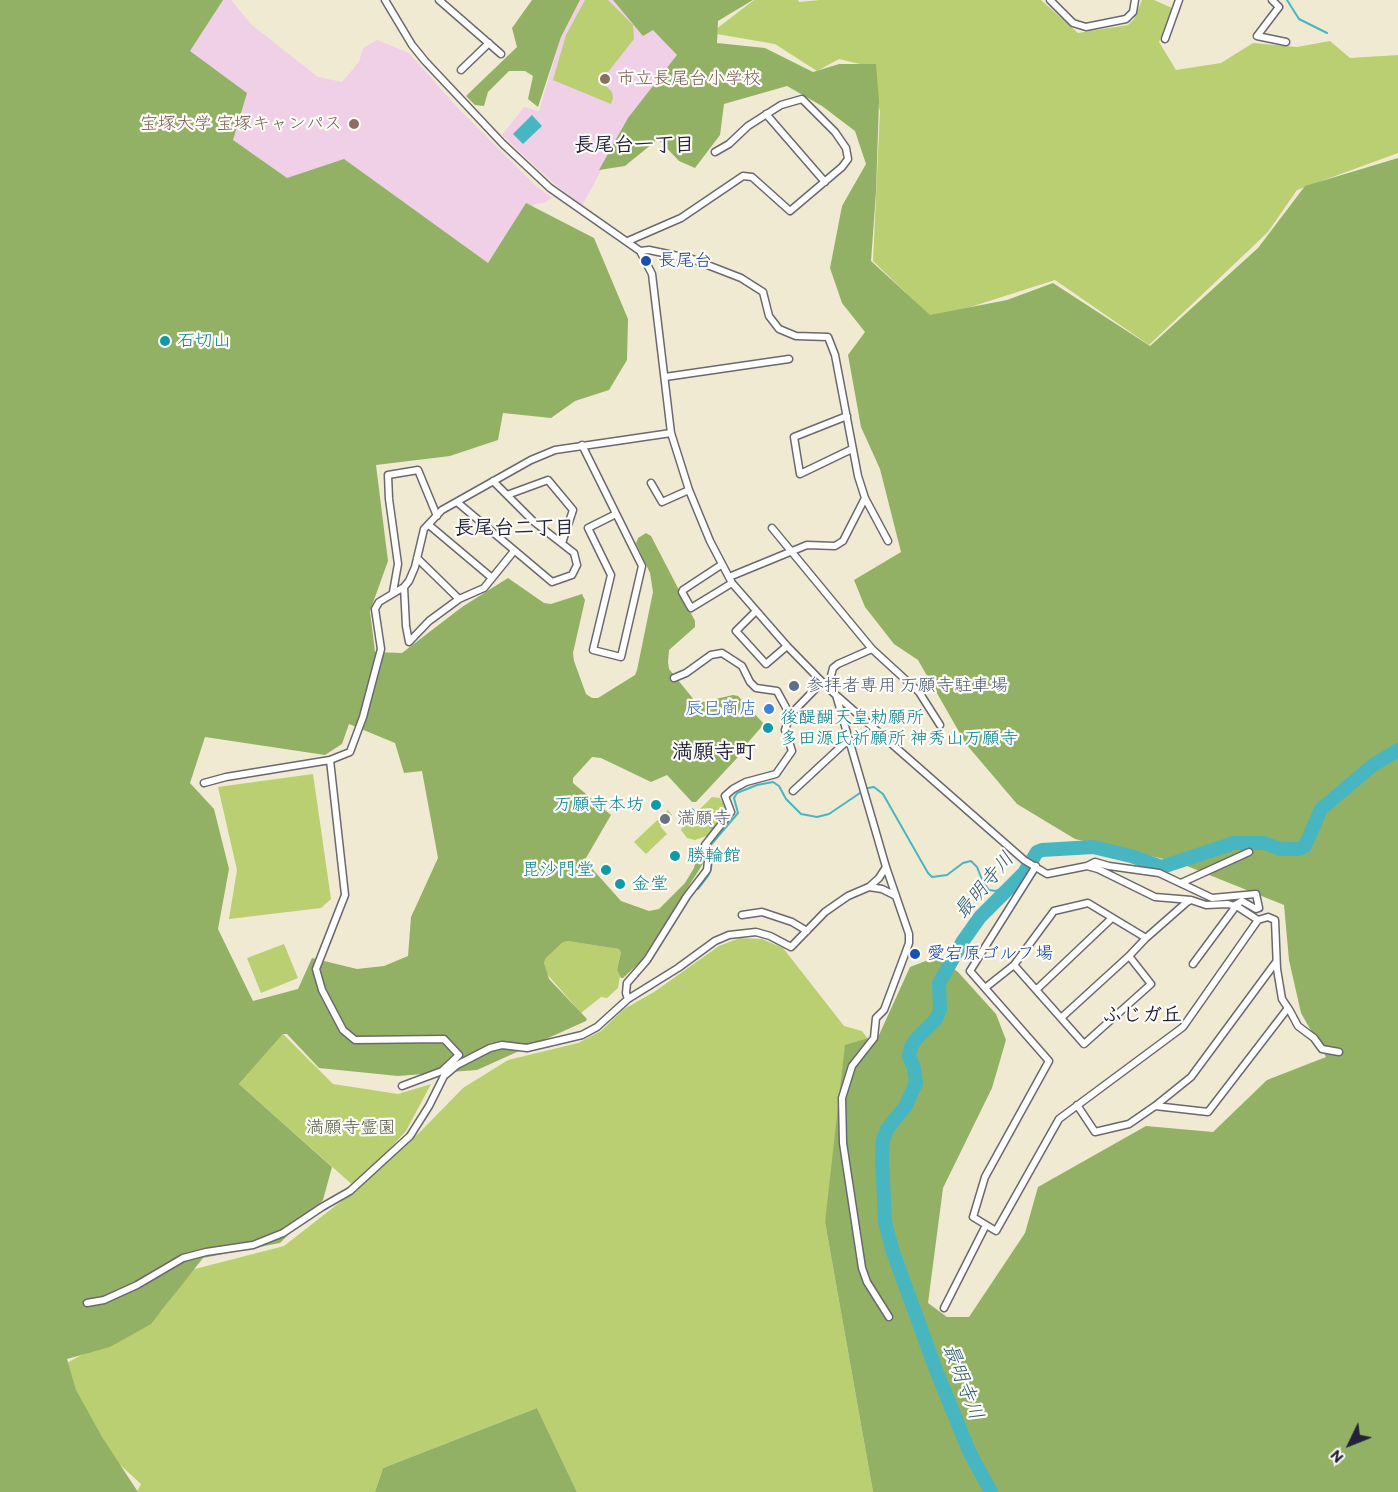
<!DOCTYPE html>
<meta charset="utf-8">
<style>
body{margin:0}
#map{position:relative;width:1398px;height:1492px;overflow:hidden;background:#f1ead3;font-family:Itim,sans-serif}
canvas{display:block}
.north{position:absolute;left:1320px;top:1414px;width:60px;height:60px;-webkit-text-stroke:4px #fdfcf7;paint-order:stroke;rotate:227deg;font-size:16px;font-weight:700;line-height:24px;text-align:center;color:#22223b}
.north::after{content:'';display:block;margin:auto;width:21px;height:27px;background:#22223b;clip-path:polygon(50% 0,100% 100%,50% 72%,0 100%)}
</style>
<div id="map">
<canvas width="1398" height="1492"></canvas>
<div class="north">N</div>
</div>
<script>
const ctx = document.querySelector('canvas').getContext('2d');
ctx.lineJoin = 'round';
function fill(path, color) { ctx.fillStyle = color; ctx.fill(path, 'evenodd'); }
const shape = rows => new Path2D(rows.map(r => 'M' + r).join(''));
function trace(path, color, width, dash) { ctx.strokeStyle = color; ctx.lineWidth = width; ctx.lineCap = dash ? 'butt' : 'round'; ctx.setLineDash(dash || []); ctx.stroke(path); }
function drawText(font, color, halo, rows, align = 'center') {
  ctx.font = font + ' Itim,"Klee One",sans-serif'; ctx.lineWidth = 4.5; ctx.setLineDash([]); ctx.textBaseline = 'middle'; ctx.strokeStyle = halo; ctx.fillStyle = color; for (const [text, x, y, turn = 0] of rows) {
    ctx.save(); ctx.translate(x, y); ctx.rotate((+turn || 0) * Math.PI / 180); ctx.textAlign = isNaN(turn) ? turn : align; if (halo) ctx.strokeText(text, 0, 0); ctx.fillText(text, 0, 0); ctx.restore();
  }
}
const built = shape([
 [217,0,231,0,252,25,318,77,342,82,359,62,363,48,377,40,409,53,458,108,536,186,552,198,544,203,534,204,492,270,285,180,228,141,185,49],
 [580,0,628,0,683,50,626,124,582,206,552,182,502,135,524,107,539,111,561,37]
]);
const green = shape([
 [585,0,608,0,633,25,634,39,601,81,612,92,613,98,611,104,553,80,566,35],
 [754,0,798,0,799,2,820,0,1041,0,1078,33,1128,25,1134,19,1142,0,1154,0,1172,8,1159,42,1176,70,1221,63,1253,43,1297,47,1330,41,1350,58,1398,55,1398,153,1297,190,1268,232,1149,345,1055,280,933,319,873,261,880,111,868,66,839,59,817,71,775,44,711,33],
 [313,774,331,899,321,908,229,919,237,870,218,787],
 [712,797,720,798,728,811,725,817,709,835,695,840,687,838,681,830,682,827],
 [668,810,672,815,660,826,667,834,646,854,634,842],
 [740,938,762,939,783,948,844,1026,862,1031,868,1039,825,1222,873,1492,577,1492,537,1408,383,1468,375,1492,137,1492,141,1484,81,1429,63,1365,161,1312,191,1270,284,1246,348,1196,420,1132,463,1088,508,1060,578,1043,601,1031,624,1009,654,992,719,946],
 [567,941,620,949,621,952,617,970,620,976,618,988,607,998,601,997,581,1013,546,973,544,963,546,958,562,943],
 [284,944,298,978,261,993,247,958],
 [283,1034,333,1084,398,1094,431,1084,406,1131,355,1187,239,1084]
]);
const forest = shape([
 [0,0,223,0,190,51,247,93,233,140,287,178,344,159,488,263,526,203,594,238,628,319,627,360,609,390,575,401,551,418,503,413,498,440,450,456,376,465,388,561,370,611,375,652,402,653,462,607,508,578,544,603,551,604,582,594,585,600,573,653,574,661,586,694,592,698,598,698,635,675,637,670,653,592,650,573,636,543,638,538,646,533,651,536,695,621,695,627,669,650,668,662,669,669,695,701,698,703,733,695,738,696,764,724,738,754,738,757,696,802,692,802,667,775,651,782,601,758,592,757,573,778,573,783,611,815,586,858,587,863,621,901,649,911,659,909,685,883,694,868,699,848,703,851,704,862,641,961,623,978,621,978,617,970,621,952,619,949,567,941,562,943,546,958,544,963,549,979,587,1019,586,1021,477,1070,398,1076,319,1068,287,1034,283,1034,239,1084,332,1167,323,1200,280,1243,203,1258,151,1324,110,1347,67,1359,76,1390,102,1437,138,1492,0,1492],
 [349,724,395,743,404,773,422,771,438,858,411,917,408,956,384,966,357,969,312,958,298,989,253,1001,218,929,229,869,214,809,190,783,205,737,325,755,342,744],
 [532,0,580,0,561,37,538,107,528,99,533,76,525,71,509,71,488,92,484,106,475,105,466,96,517,47,512,28],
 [613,0,753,0,718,21,717,43,765,48,813,72,839,64,876,64,879,101,876,192,871,261,930,315,1007,300,1053,283,1150,346,1258,248,1305,186,1398,158,1398,1492,873,1492,825,1222,845,1045,879,1035,910,967,936,957,958,972,996,1014,1006,1040,992,1088,943,1188,928,1303,947,1317,969,1317,1025,1233,1038,1187,1146,1126,1213,1132,1267,1080,1326,1057,1301,1013,1289,960,1284,905,1177,862,1075,839,1017,804,966,744,918,660,894,644,865,607,854,580,901,552,880,469,861,427,848,355,865,332,842,303,830,268,842,206,866,164,855,131,822,106,787,86,724,104,720,135,695,168,679,161,658,139,625,166,599,170,628,118,677,55,653,30,643,36],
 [537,1408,577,1492,375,1492,383,1468]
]);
const water = shape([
 [532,115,542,126,523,144,513,134]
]);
const stream = shape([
 [1287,0,1299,19,1327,33],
 [868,788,874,787,883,794,928,873,932,877,947,875,963,863,971,861,977,867,983,882,989,890,996,891,1003,888,1008,890],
 [692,809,712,828],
 [698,889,708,876,711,869,712,859,709,847,738,813,734,798,737,793,757,785,773,782,779,786,786,799,801,814,817,817,829,814,860,793]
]);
const river = shape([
 [991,1492,969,1451,936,1370,893,1252,885,1222,882,1155,883,1140,887,1129,905,1107,916,1083,914,1068,909,1056,911,1047,916,1039,936,1019,940,1010,939,983,963,941,980,917,1024,873,1037,852,1042,850,1093,847,1131,856,1162,867,1234,843,1264,843,1281,849,1299,849,1305,846,1321,809,1373,765,1398,750]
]);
const minor = shape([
 [385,0,412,45,425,61,503,144,550,188,640,251,652,274,671,433,689,490,710,541,732,583,787,646,828,688,1024,860,1047,874,1087,866,1098,869,1155,897,1191,900],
 [439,0,501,54],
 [1050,0,1073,23,1086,27,1126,19,1133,12,1135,0],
 [1272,0,1279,7,1257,36,1286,42],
 [1165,39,1179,0],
 [461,70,489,43],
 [766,114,825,182],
 [628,241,681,218,743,176,752,177,790,211,842,167,848,159,846,148,835,132,802,99,781,105,748,126,729,144,715,152],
 [640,251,649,250,692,259,741,278,763,292,769,316,779,329,796,336,828,337,835,355,858,476,865,498,888,541],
 [665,377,789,359],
 [847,416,794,437,800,474,852,449],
 [582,445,642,566,621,657,593,650,611,575,588,528,616,514],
 [651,483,662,502,689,490],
 [507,495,548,480,573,510,562,543],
 [457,502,552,582,572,575,577,565,574,553,533,521,493,481],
 [429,525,492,578],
 [772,528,872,649,919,692,940,725],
 [417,558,459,599],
 [721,565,683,590,682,592,691,608,732,583],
 [729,577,807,545,835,546,843,541,865,498],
 [404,587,406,626,409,642,429,621,459,599,484,588,514,551],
 [393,592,398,564,389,499,388,475,418,470,437,516],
 [756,611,736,631,766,664,787,646],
 [674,678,686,673,711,655,722,653,742,666,750,682,756,688,777,691,790,715],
 [828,688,833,668,838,664,872,649],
 [836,695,886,867,909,934,909,943,905,954,884,1010,876,1018,874,1038,852,1066,842,1098,843,1143,862,1268,867,1282,889,1317],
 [330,760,345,895,316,969,322,990,343,1030,355,1040,444,1039,459,1055,442,1071,402,1086],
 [204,783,226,777,330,760,350,752,363,717,381,649,375,609,379,602,404,587,409,581,415,567,424,529,442,510,531,460,555,450,671,433],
 [793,791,848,740],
 [1036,866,970,971,1049,1061,985,1177,973,1217,996,1231,1059,1119,1183,1027,1258,920],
 [1087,866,1095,862,1109,866,1159,873,1212,898,1256,894,1259,908,1256,909,1242,901,1233,906],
 [1181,883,1249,852],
 [869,887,882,889,896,896],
 [742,915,762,912,792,922,807,931],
 [1193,964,1236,906],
 [1014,965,1084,1044,1151,984,1129,956],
 [985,988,1014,965,1054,911,1088,903,1146,938,1187,902,1191,900,1206,905,1228,904,1238,907,1258,920,1268,917,1275,920,1277,969,1282,999,1290,1011,1298,1026,1314,1038,1322,1049,1339,1052],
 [1036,990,1112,918],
 [628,999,626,993,627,983,647,960,687,896,707,870,708,861,705,845,731,812,725,796,733,789,746,782,776,774,792,751,785,730,790,715,822,682],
 [1061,1018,1129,956,1146,938],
 [1077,1105,1095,1132,1129,1124,1155,1106,1208,1112,1288,1008],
 [1155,1106,1191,1077,1276,962],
 [87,1303,104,1300,137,1285,183,1258,206,1252,253,1245,283,1233,322,1207,350,1191,410,1136,429,1106,444,1076,457,1065,490,1048,502,1045,527,1048,582,1035,597,1027,628,999,678,968,715,941,729,935,756,932,770,936,791,947,825,912,848,896,869,887,879,878,886,867],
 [944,1308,986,1225]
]);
const markers = [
 [605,79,6,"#8d6e63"],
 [354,124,6,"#8d6e63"],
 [646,261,6,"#1a4fb4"],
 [165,341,6,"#0f9aa8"],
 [794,686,6,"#5c6f8a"],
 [769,709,6,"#3f7fe0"],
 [768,728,6,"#0f9aa8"],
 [656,805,6,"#0f9aa8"],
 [665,819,6,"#6b7280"],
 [675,856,6,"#0f9aa8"],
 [606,870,6,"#0f9aa8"],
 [620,884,6,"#0f9aa8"],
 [915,954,6,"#1a4fb4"]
];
const educationNames = [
 ["市立長尾台小学校",617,79],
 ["宝塚大学 宝塚キャンパス",342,124,"right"]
];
const transitNames = [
 ["長尾台",658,261],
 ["愛宕原ゴルフ場",927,954]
];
const cultureNames = [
 ["石切山",177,341],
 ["後醍醐天皇勅願所",780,718],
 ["多田源氏祈願所 神秀山万願寺",780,739],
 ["万願寺本坊",644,805,"right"],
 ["勝輪館",687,856],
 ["毘沙門堂",594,870,"right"],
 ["金堂",632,884]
];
const serviceNames = [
 ["参拝者専用 万願寺駐車場",806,686]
];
const shopNames = [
 ["辰巳商店",757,709]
];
const worshipNames = [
 ["満願寺",677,819]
];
const parkNames = [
 ["満願寺霊園",351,1128]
];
const neighbourhoodNames = [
 ["長尾台一丁目",634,146],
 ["長尾台二丁目",514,529],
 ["ふじガ丘",1142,1016]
];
const waterNames = [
 ["最明寺川",985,886,-50],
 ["最明寺川",962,1382,69]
];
const quarterNames = [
 ["満願寺町",714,753]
];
fill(built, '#efd0e7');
fill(green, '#bace72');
fill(forest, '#93b164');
fill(water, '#48b6c1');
trace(stream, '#48b6c1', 2);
trace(river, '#48b6c1', 14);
trace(minor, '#6a6870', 9);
trace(minor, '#fff', 6);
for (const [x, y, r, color] of markers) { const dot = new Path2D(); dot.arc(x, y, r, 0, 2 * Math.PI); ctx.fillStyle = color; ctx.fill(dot); trace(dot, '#fdfcf7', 2); }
drawText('18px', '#785e54', '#fdfcf7', educationNames, 'left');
drawText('18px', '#164399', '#fdfcf7', transitNames, 'left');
drawText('18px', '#0d838f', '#fdfcf7', cultureNames, 'left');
drawText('18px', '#4e5e75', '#fdfcf7', serviceNames, 'left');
drawText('18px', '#366cbe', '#fdfcf7', shopNames, 'right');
drawText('18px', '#5b616d', '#fdfcf7', worshipNames, 'left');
drawText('18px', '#575e4e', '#fdfcf7', parkNames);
drawText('bold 20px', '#22223b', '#fdfcf7', neighbourhoodNames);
drawText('italic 20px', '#315d71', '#fdfcf7', waterNames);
drawText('bold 21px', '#22223b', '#fdfcf7', quarterNames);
</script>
